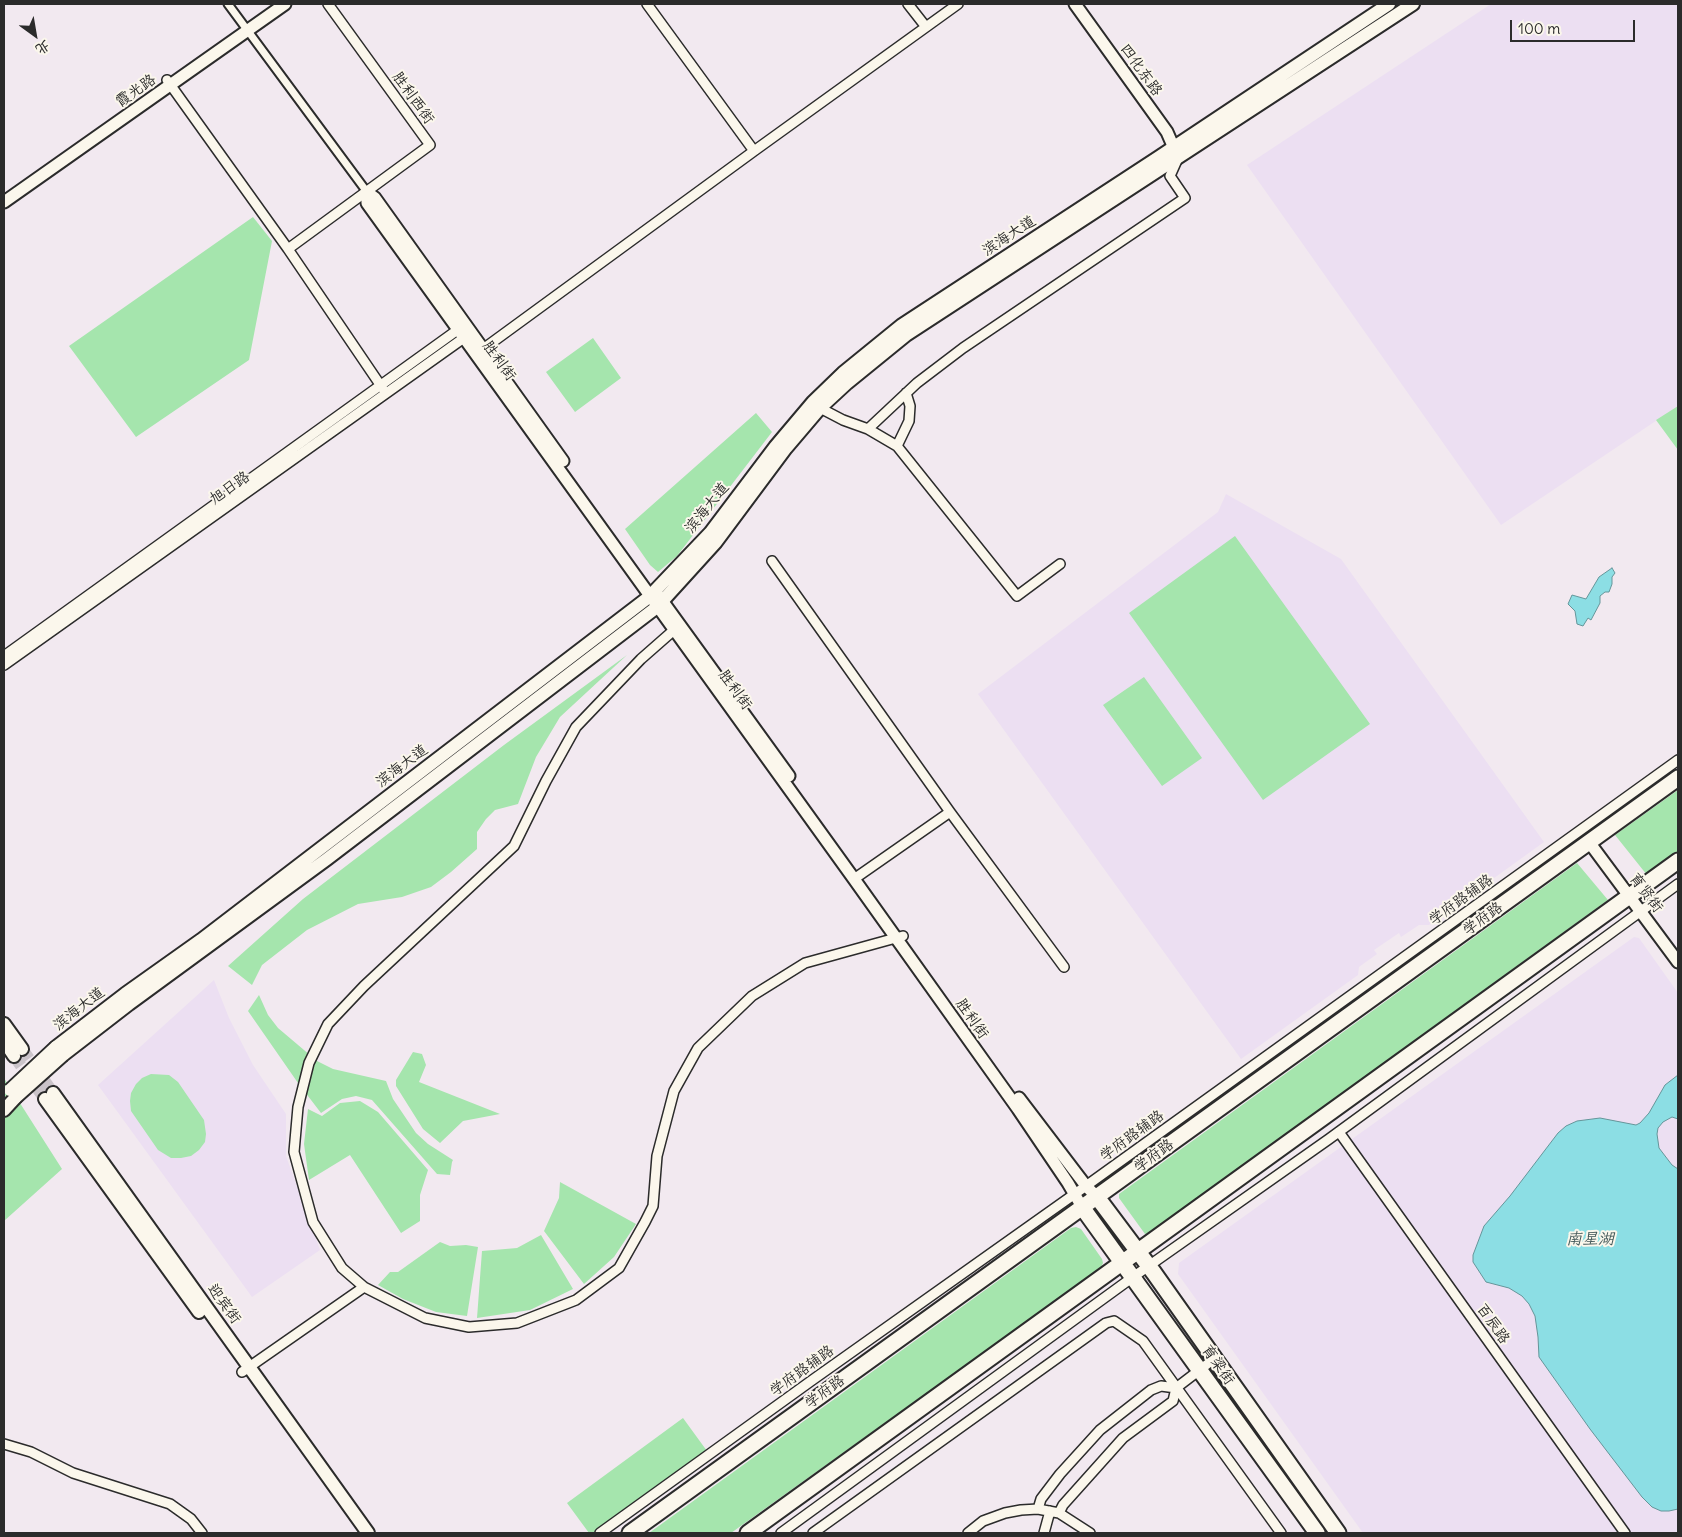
<!DOCTYPE html>
<meta charset="utf-8">
<style>
body{margin:0}
#map{position:relative;width:1682px;height:1537px;overflow:hidden;background:#f2e9f0;font-family:Delius,"LXGW WenKai TC",sans-serif}
canvas{display:block}
.frame{position:absolute;inset:0;border:5px solid #2b2b2b;pointer-events:none}
.north{position:absolute;left:10px;top:10px;width:50px;height:50px;-webkit-text-stroke:4px #fbf7ec;paint-order:stroke;rotate:148deg;font-size:14px;font-weight:700;line-height:20px;text-align:center;color:#2b2b2b}
.north::after{content:'';display:block;margin:auto;width:18px;height:22px;background:#2b2b2b;clip-path:polygon(50% 0,100% 100%,50% 72%,0 100%)}
.scale{position:absolute;left:1510px;top:20px;width:125px;height:22px;box-sizing:border-box;border:2px solid #2b2b2b;border-top:0;padding-left:6px;font-size:15px;line-height:18px;white-space:nowrap;color:#2b2b2b;-webkit-text-stroke:4px #fbf7ec;paint-order:stroke}
</style>
<div id="map">
<canvas width="1682" height="1537"></canvas>
<div class="frame"></div>
<div class="north">北</div>
<div class="scale">100 m</div>
</div>
<script>
const ctx = document.querySelector('canvas').getContext('2d');
ctx.lineJoin = 'round';
function fill(path, color) { ctx.fillStyle = color; ctx.fill(path, 'evenodd'); }
const shape = rows => new Path2D(rows.map(r => 'M' + r).join(''));
function trace(path, color, width, dash) { ctx.strokeStyle = color; ctx.lineWidth = width; ctx.lineCap = dash ? 'butt' : 'round'; ctx.setLineDash(dash || []); ctx.stroke(path); }
function drawText(font, color, halo, rows, align = 'center') {
  ctx.font = font + ' Delius,"LXGW WenKai TC",sans-serif'; ctx.lineWidth = 4; ctx.setLineDash([]); ctx.textBaseline = 'middle'; ctx.strokeStyle = halo; ctx.fillStyle = color; for (const [text, x, y, turn = 0] of rows) {
    ctx.save(); ctx.translate(x, y); ctx.rotate((+turn || 0) * Math.PI / 180); ctx.textAlign = isNaN(turn) ? turn : align; if (halo) ctx.strokeText(text, 0, 0); ctx.fillText(text, 0, 0); ctx.restore();
  }
}
const built = shape([
 [1491,4,1678,4,1678,406,1501,525,1247,165],
 [1226,494,1341,559,1544,842,1429,925,1419,925,1401,937,1399,933,1374,950,1377,954,1359,967,1358,975,1241,1059,978,694,1218,512],
 [1634,937,1639,938,1678,993,1678,1533,1363,1533,1178,1274,1179,1263],
 [214,980,229,1018,253,1065,286,1114,286,1156,320,1250,252,1297,98,1085]
]);
const green = shape([
 [253,217,272,241,249,360,136,437,69,346],
 [593,338,621,378,575,412,546,372],
 [1678,406,1678,450,1656,420],
 [756,413,772,432,677,556,658,572,650,565,625,529],
 [1235,536,1370,724,1263,800,1129,613],
 [627,655,560,717,536,757,518,804,495,810,486,819,477,832,477,849,451,872,431,887,402,897,358,904,307,930,262,965,252,985,228,966,303,899,504,745],
 [1144,677,1202,758,1162,786,1103,705],
 [1678,790,1678,852,1647,875,1615,835],
 [1577,863,1608,900,1149,1233,1145,1234,1119,1198,1119,1194],
 [259,995,268,1015,278,1028,317,1061,333,1069,386,1081,393,1099,416,1133,428,1144,453,1160,452,1162,450,1175,437,1174,372,1100,356,1096,342,1099,321,1113,298,1083,248,1011],
 [413,1052,422,1054,426,1065,419,1082,500,1114,463,1121,440,1143,423,1129,396,1086,396,1080],
 [151,1074,169,1075,178,1082,204,1120,206,1134,205,1142,199,1150,191,1156,181,1158,171,1158,158,1150,131,1111,130,1101,131,1093,136,1084,142,1078],
 [4,1078,62,1169,4,1221],
 [360,1101,378,1112,428,1170,420,1195,420,1221,401,1233,350,1155,309,1180,304,1144,308,1109,322,1116,340,1103],
 [560,1182,636,1224,614,1257,584,1284,544,1231,559,1198],
 [1076,1227,1081,1229,1102,1259,1103,1263,1100,1269,731,1533,649,1533,1071,1228],
 [541,1235,573,1289,530,1310,477,1318,482,1251,517,1248],
 [440,1242,450,1246,466,1245,478,1247,467,1316,436,1312,403,1299,378,1285,390,1272,398,1272],
 [683,1418,707,1451,593,1533,589,1533,567,1503]
]);
const water = shape([
 [1612,568,1615,573,1612,577,1612,584,1609,592,1605,592,1600,596,1600,603,1591,620,1588,618,1583,626,1577,624,1575,611,1568,604,1572,595,1586,599,1599,577,1612,568],
 [1678,1075,1678,1119,1672,1117,1663,1122,1658,1128,1657,1134,1659,1148,1672,1165,1678,1169,1678,1509,1669,1511,1661,1511,1652,1507,1642,1497,1590,1429,1539,1357,1538,1337,1535,1316,1529,1304,1522,1296,1509,1288,1486,1282,1473,1262,1473,1255,1484,1226,1510,1196,1558,1133,1566,1126,1577,1121,1600,1118,1636,1125,1640,1123,1649,1113,1665,1085,1678,1075]
]);
const secondaryTunnel = shape([
 [22,1049,53,1093],
 [14,1056,45,1099]
]);
const pedestrian = shape([
 [228,4,367,192]
]);
const minor = shape([
 [647,4,754,151,958,4],
 [908,4,926,27],
 [167,80,288,249,383,389],
 [288,249,430,145,328,4],
 [479,352,754,151],
 [820,408,843,420,868,429,897,446,1017,596,1060,564],
 [868,429,917,383,963,348,1185,198,1170,176,1178,158],
 [897,446,909,421,910,406,906,393],
 [772,561,950,812,1064,967],
 [674,630,641,659,576,727,546,781,514,846,364,986,328,1024,309,1063,298,1107,294,1152,313,1222,342,1268,364,1287,425,1318,469,1327,517,1323,576,1300,619,1268,645,1222,653,1206,657,1156,674,1091,698,1048,752,996,805,963,903,936],
 [4,656,463,326],
 [4,665,468,335],
 [854,879,950,812],
 [1339,1132,1625,1533],
 [242,1372,364,1287],
 [4,1444,31,1452,73,1473,170,1504,191,1519,202,1533],
 [1038,1509,1041,1499,1060,1474,1100,1430,1151,1390,1161,1386,1176,1388],
 [1059,1513,1063,1505,1123,1438,1173,1401,1176,1388,1214,1359],
 [600,1533,811,1381,1086,1186,1678,760],
 [781,1533,1133,1277,1329,1139,1678,884],
 [813,1533,1106,1323,1114,1321,1143,1341,1281,1533],
 [968,1533,983,1521,1005,1513,1021,1510,1038,1509,1059,1513,1090,1533],
 [1044,1533,1050,1511]
]);
const tertiary = shape([
 [1075,4,1167,132,1177,155],
 [367,192,367,203,854,879,1018,1109,1068,1183,1082,1207],
 [367,192,375,198,563,461],
 [4,202,285,4],
 [658,595,789,776],
 [1589,842,1678,962],
 [1019,1098,1086,1186,1097,1197]
]);
const secondary = shape([
 [4,1024,22,1049],
 [4,1041,14,1056],
 [56,1047,125,994,201,940,649,597,710,533,775,447,813,402,843,373,902,325,1159,157,1389,4],
 [63,1055,129,1004,327,859,657,607,716,542,786,448,820,408,847,383,906,335,1413,4],
 [53,1093,368,1533],
 [45,1099,199,1312],
 [4,1110,16,1097]
]);
const trunk = shape([
 [1097,1197,1154,1273,1338,1533],
 [1082,1207,1317,1533],
 [630,1533,1678,778],
 [748,1533,1678,861]
]);
const secondaryBridge = shape([
 [10,1090,56,1047],
 [16,1097,63,1055]
]);
const streetNames = [
 ["四化东路",1141,70,54],
 ["霞光路",136,91,-35],
 ["胜利西街",413,98,54],
 ["滨海大道",1009,236,-33],
 ["胜利街",499,361,54],
 ["旭日路",230,488,-35],
 ["滨海大道",707,508,-51],
 ["胜利街",735,690,54],
 ["滨海大道",402,766,-37],
 ["育贤街",1646,893,53],
 ["学府路辅路",1461,900,-36],
 ["学府路",1483,919,-36],
 ["滨海大道",79,1009,-38],
 ["胜利街",972,1019,55],
 ["学府路辅路",1132,1136,-36],
 ["学府路",1154,1156,-36],
 ["迎宾街",224,1304,54],
 ["百辰路",1493,1324,55],
 ["育梁街",1218,1365,55],
 ["学府路辅路",802,1371,-36],
 ["学府路",825,1392,-36]
];
const waterNames = [
 ["南星湖",1590,1239]
];
fill(built, '#ecdff2');
fill(green, '#a5e5ad');
fill(water, '#8cdee4');
trace(water, '#65969a', 1);
trace(secondaryTunnel, '#cac3c9', 12, [12, 6]);
trace(pedestrian, '#2b2b2b', 11);
trace(minor, '#2b2b2b', 12);
trace(tertiary, '#2b2b2b', 15);
trace(secondary, '#2b2b2b', 16);
trace(trunk, '#2b2b2b', 19);
trace(pedestrian, '#fbf7ec', 7);
trace(minor, '#fbf7ec', 9);
trace(tertiary, '#fbf7ec', 11);
trace(secondary, '#fbf7ec', 12);
trace(trunk, '#fbf7ec', 15);
trace(secondaryBridge, '#2b2b2b', 16, []);
trace(secondaryBridge, '#fbf7ec', 12);
drawText('15px', '#2b2b2b', '#fbf7ec', streetNames);
drawText('italic 16px', '#435859', '#fbf7ec', waterNames);
</script>
